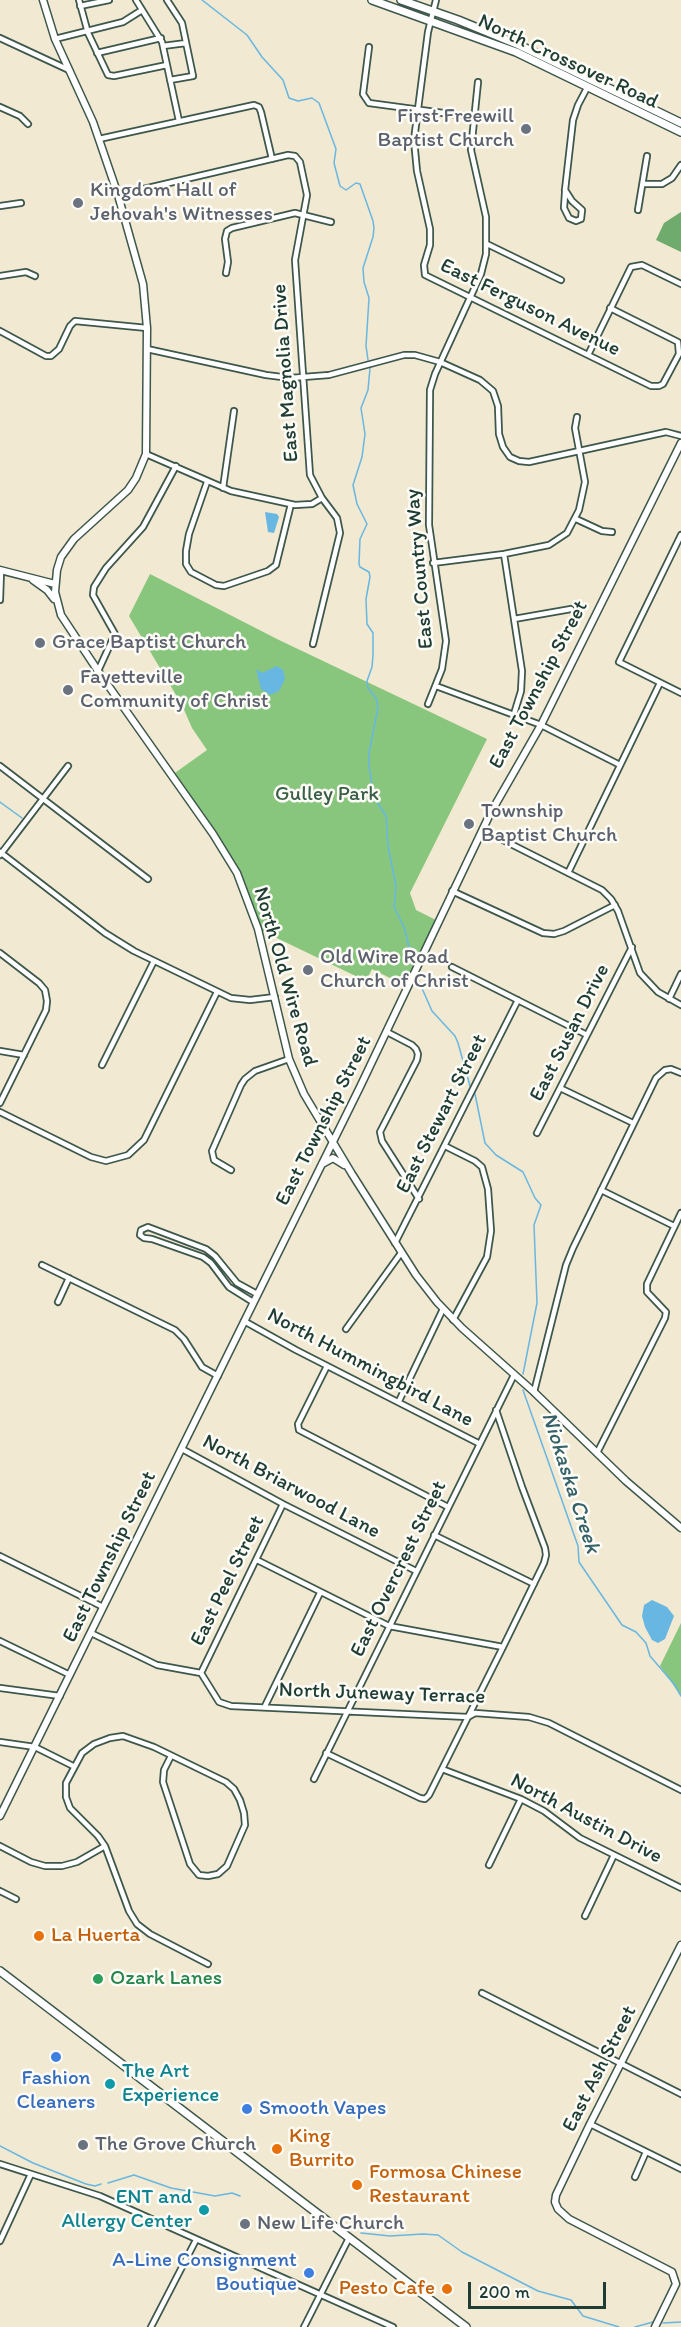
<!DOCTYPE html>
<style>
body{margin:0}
#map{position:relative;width:681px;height:2327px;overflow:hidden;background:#f1e9d1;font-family:Itim,sans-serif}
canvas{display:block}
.scale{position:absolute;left:468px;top:2282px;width:138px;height:27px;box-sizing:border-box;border:3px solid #1f3d34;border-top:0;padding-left:8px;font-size:18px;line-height:21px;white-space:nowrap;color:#1f3d34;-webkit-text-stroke:4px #fdfcf7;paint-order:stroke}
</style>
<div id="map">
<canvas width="681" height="2327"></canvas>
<div class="scale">200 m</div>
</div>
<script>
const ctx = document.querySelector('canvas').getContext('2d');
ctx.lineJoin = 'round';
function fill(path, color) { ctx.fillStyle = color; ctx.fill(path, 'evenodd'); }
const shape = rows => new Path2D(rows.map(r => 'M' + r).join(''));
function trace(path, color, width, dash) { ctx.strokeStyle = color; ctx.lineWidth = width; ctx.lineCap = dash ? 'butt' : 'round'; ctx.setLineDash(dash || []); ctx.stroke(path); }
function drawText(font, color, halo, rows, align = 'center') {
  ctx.font = font + ' Itim,sans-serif'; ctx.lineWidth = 5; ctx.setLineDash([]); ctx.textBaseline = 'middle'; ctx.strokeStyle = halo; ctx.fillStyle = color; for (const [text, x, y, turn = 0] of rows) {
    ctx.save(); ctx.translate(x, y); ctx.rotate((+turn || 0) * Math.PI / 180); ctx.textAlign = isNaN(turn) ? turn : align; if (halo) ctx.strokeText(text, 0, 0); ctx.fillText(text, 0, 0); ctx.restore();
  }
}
const green = shape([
 [150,574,279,640,487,739,410,893,416,910,438,921,408,987,372,969,366,981,258,929,237,873,172,775,207,750,192,728,182,705,129,616],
 [681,1623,681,1696,660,1666]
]);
const forest = shape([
 [681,212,681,252,656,240,664,223]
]);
const water = shape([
 [265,512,277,514,279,517,274,533,268,532],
 [277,666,283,670,285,679,279,691,270,695,261,689,256,669,262,673],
 [652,1600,667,1607,674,1616,665,1639,658,1643,652,1640,645,1627,642,1616,644,1605]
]);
const stream = shape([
 [202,0,247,35,262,57,283,80,289,98,298,101,312,98,319,103,336,149,334,163,340,186,346,190,356,183,360,184,373,221,374,228,373,237,363,268,364,282,369,298,366,346,368,360],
 [370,368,368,390,361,408,365,434,362,457,353,485,357,504,367,524,360,539,359,564,360,567,369,572,370,577,366,599,367,624,373,633,373,655,372,667,367,681,368,688,376,698,378,707,369,753,369,766,374,797,386,816,388,846,396,886,394,907,404,927,413,963],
 [0,802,22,818],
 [417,977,432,1011,455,1036,458,1043,470,1086],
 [475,1094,485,1143,496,1155,523,1172,535,1198,541,1205,534,1225,537,1303,523,1374],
 [523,1390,578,1546,579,1562,622,1625,636,1632,646,1643,650,1656,674,1684,681,1696],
 [0,2146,33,2163,86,2184,95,2186,101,2184],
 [108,2183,134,2175,171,2188,215,2196,232,2193,240,2196],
 [361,2233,390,2236,423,2234,438,2235,462,2252,538,2291,571,2300,583,2316,619,2327],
 [663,2323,681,2322],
 [635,2327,653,2322]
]);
const street = shape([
 [79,0,88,33,108,75,114,76,167,65],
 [136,0,162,42,179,121],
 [167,0,182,23,193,76,170,80],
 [436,0,428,32,414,140,417,171,430,229,430,245,424,265,425,275,651,386,659,386,663,384,679,354,678,342,610,308],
 [80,6,109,0],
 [0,38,69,70],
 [55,39,123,22,142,10],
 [163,46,186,43],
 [369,47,363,94,369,103,473,117],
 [97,53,161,38],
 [0,107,20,116,28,124],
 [99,139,254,105,259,107,261,112,272,159],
 [643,184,662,184,672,178,681,165],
 [565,190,572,201,582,210,581,219,576,221,569,218,564,208,565,193,565,190,573,120,578,105,588,86],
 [118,195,288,155,295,156,300,162,307,195,295,260,310,475,322,498,337,518,340,533,313,644],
 [0,206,21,203],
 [638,210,647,156],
 [487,244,561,280],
 [226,273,228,262,225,239,227,231,232,228,295,213,331,222],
 [0,276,26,272,35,276],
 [0,331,46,356,51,356,59,349,70,326,75,321,147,328],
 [147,349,266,375,290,378,329,375,404,355,415,355,440,362,480,380,493,391,498,406,499,434,503,447,510,457,519,461,529,462,666,432,681,436],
 [588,355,631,267,642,265,681,284],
 [146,454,231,491,295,505,312,504,322,498],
 [207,482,189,534,186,551,186,564,191,572,216,585,224,586,268,571,276,565,291,504],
 [223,488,234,411],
 [576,519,602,531,612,532],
 [681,535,619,662,681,693],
 [504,554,522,671,521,691,514,714],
 [433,563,504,554,549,545,567,533,579,510,585,482,575,428,577,417],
 [0,600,1,571],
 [514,619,571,609],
 [98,671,115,634,93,595,94,587,106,568,143,527,176,466],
 [436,686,541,725,620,765],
 [428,704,442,669,446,641,429,525,430,390,435,374,481,274,486,254,486,217,471,150,478,82],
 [0,766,148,879],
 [483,830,602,890,611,899,618,911,640,973,658,992,681,1005],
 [0,852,105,933,134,951,231,998,250,1000,275,997],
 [0,855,68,766],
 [568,873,660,683],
 [452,891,543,933,554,934,564,931,615,905],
 [0,953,39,983,45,990,47,1001,46,1010,0,1103],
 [452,967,587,1035],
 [669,999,681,974],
 [387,1032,412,1045,416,1049,418,1054,417,1060,380,1132,382,1141,419,1199],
 [0,1051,24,1055],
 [102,1065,154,961],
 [560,1088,633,1123],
 [0,1112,91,1157,106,1161,128,1155,144,1140,217,992],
 [537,1133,632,947],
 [445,1146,475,1161,482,1167,488,1189,491,1231,487,1257,453,1320],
 [231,1170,214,1160,212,1151,241,1085,245,1079,255,1071,289,1059],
 [601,1190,674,1226],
 [395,1243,518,1000],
 [42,1265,175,1330,184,1339,202,1367,218,1376],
 [58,1302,69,1278],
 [253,1302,229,1287,211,1263,203,1257,152,1239,144,1238,140,1235,141,1230,148,1227,206,1249,215,1256,237,1283,257,1294],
 [244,1321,296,1350,480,1444],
 [346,1329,401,1253],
 [327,1366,298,1424,299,1430,448,1507],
 [534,1392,566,1265,573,1248,656,1078,665,1070,671,1069,681,1073],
 [399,1401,443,1309],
 [182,1449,283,1504,416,1571],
 [597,1453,665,1318,666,1312,647,1292,647,1284,681,1213],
 [434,1535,534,1584],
 [0,1556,103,1607],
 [257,1560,389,1626,503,1647],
 [91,1633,157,1665,201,1673,219,1702,231,1706,468,1717,475,1713,529,1717,549,1723,681,1790],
 [0,1641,70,1675],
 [201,1673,283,1504],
 [0,1688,60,1696],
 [265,1706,320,1593],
 [0,1742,35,1747,73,1766],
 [326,1753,420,1798,425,1799,429,1795,503,1647,544,1563,546,1555,545,1548,522,1487,496,1410],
 [171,1756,164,1770,163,1782,190,1864,199,1875,208,1876,218,1874,227,1866,245,1825,244,1813,240,1800,234,1789,226,1782,154,1747,123,1736,110,1738,94,1744,82,1753,66,1783,66,1797,70,1808,98,1836,105,1846,129,1911,137,1924,150,1934,208,1964],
 [442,1769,521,1799,544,1811,580,1838,681,1888],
 [314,1779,514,1375],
 [0,1846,31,1862,45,1866,62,1866,77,1862,105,1846],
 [489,1865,521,1799],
 [0,1891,16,1899],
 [585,1916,614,1855],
 [482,1993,681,2094],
 [590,2124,681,2169],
 [0,2164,100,2196,393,2327],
 [635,2177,646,2152],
 [0,2241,31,2174],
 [151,2327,196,2240],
 [304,2327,349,2238]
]);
const secondary = shape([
 [43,0,55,39,93,122,118,195,143,284,147,328,146,454,136,478,128,490,74,539,61,557,57,570,55,592,61,615,98,671,213,834,237,873,258,929,289,1059,304,1094,352,1174,416,1275,437,1302,462,1328,534,1392,626,1481,681,1528],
 [0,570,55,584],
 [33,580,47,590,54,599],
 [322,1164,333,1158,344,1165],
 [0,1816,360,1087,490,814,541,725,681,443],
 [655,2327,676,2284,672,2272,569,2219,558,2209,555,2202,556,2195,590,2124,681,1945]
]);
const primary = shape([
 [372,0,516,52,681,132],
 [401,0,458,20,519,45,681,123],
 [0,1971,466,2327]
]);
const markers = [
 [526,129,6,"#6b7280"],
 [78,203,6,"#6b7280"],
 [40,643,6,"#6b7280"],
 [68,690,6,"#6b7280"],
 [469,824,6,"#6b7280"],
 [308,970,6,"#6b7280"],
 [39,1936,6,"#e8710a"],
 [98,1979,6,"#2e9e5b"],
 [56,2057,6,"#3f7fe0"],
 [110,2084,6,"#0f9aa8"],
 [247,2109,6,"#3f7fe0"],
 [83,2145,6,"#6b7280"],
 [277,2149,6,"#e8710a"],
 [357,2185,6,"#e8710a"],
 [204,2210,6,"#0f9aa8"],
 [245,2224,6,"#6b7280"],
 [309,2273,6,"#3f7fe0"],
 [447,2289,6,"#e8710a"]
];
const streetNames = [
 ["North Crossover Road",568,62,25],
 ["East Ferguson Avenue",530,308,26],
 ["East Magnolia Drive",286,373,-94],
 ["East Country Way",420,569,-95],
 ["East Township Street",539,685,-62],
 ["North Old Wire Road",285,977,74],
 ["East Susan Drive",570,1033,-63],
 ["East Stewart Street",442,1114,-63],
 ["East Township Street",324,1121,-63],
 ["North Hummingbird Lane",370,1368,28],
 ["North Briarwood Lane",291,1487,28],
 ["East Township Street",110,1557,-64],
 ["East Overcrest Street",399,1569,-64],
 ["East Peel Street",228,1581,-64],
 ["North Juneway Terrace",382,1694,2],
 ["North Austin Drive",586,1819,28],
 ["East Ash Street",600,2069,-63]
];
const worshipNames = [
 ["First Freewill",514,117,"right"],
 ["Baptist Church",514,141,"right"],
 ["Kingdom Hall of",90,191],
 ["Jehovah's Witnesses",90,215],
 ["Grace Baptist Church",52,643],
 ["Fayetteville",80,678],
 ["Community of Christ",80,702],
 ["Township",481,812],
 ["Baptist Church",481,836],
 ["Old Wire Road",320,958],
 ["Church of Christ",320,982],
 ["The Grove Church",95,2145],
 ["New Life Church",257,2224]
];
const parkNames = [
 ["Gulley Park",327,795]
];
const foodNames = [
 ["La Huerta",51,1936],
 ["King",289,2137],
 ["Burrito",289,2161],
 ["Formosa Chinese",369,2173],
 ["Restaurant",369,2197],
 ["Pesto Cafe",435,2289,"right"]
];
const leisureNames = [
 ["Ozark Lanes",110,1979]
];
const cultureNames = [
 ["The Art",122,2072],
 ["Experience",122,2096],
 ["ENT and",192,2198,"right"],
 ["Allergy Center",192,2222,"right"]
];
const shopNames = [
 ["Fashion",56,2079],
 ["Cleaners",56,2103],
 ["Smooth Vapes",259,2109,"left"],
 ["A-Line Consignment",297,2261,"right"],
 ["Boutique",297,2285,"right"]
];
const waterNames = [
 ["Niokaska Creek",570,1483,72]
];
fill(green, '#88c67d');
fill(forest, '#6eab6c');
fill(water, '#68b7e2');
trace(stream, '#68b7e2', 1.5);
trace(street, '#3e574c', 8);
trace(secondary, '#3e574c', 9);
trace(primary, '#3e574c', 10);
trace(street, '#fff', 4.5);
trace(secondary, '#fff', 6);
trace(primary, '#fff', 7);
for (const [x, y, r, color] of markers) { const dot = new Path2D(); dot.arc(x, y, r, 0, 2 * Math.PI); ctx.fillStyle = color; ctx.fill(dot); trace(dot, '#fdfcf7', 2); }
drawText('21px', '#1f3d34', '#fdfcf7', streetNames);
drawText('21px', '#5b616d', '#fdfcf7', worshipNames, 'left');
drawText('21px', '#395f46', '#fdfcf7', parkNames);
drawText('21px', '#c56008', '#fdfcf7', foodNames, 'left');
drawText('21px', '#27864d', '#fdfcf7', leisureNames, 'left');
drawText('21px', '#0d838f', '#fdfcf7', cultureNames, 'left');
drawText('21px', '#366cbe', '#fdfcf7', shopNames);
drawText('italic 22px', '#356268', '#fdfcf7', waterNames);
</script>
